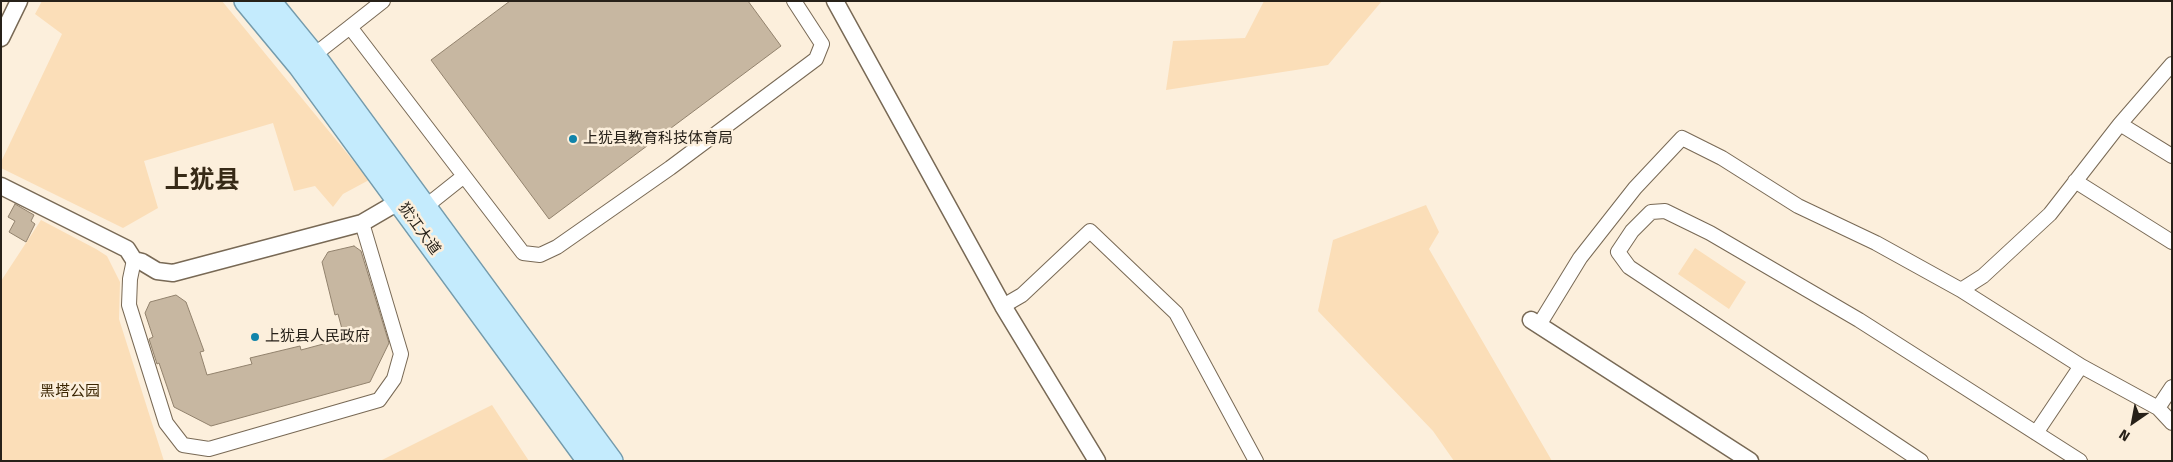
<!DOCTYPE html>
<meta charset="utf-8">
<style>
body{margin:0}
#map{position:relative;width:2173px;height:462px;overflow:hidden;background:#fcefdc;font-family:"Fira Sans",sans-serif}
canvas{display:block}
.frame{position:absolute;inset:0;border:2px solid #272119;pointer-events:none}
.north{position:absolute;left:2108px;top:397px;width:50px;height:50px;-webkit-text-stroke:4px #fcefdc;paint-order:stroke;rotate:213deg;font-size:14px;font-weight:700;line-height:20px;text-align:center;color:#272119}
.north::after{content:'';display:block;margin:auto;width:18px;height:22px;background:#272119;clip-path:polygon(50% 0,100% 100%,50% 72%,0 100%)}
</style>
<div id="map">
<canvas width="2173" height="462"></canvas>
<div class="frame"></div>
<div class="north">N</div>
</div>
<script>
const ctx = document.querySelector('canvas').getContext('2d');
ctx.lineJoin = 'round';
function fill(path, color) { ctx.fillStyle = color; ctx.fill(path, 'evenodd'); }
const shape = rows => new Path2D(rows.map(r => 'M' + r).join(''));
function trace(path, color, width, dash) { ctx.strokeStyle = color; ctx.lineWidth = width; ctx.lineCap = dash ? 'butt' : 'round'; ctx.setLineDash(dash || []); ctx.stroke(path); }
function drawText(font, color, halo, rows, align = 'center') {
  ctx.font = font + ' "Fira Sans","Noto Sans SC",sans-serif'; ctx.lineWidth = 5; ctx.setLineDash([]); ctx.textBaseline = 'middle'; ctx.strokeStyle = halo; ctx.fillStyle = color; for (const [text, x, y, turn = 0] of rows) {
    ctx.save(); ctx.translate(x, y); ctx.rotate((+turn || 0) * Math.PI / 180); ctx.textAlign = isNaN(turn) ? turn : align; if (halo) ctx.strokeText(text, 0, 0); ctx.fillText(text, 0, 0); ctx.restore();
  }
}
const green = shape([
 [42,1,222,1,369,180,343,194,333,207,315,186,294,191,273,123,144,161,158,208,123,228,1,168,1,162,62,34,35,14],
 [1264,1,1382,1,1328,65,1166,90,1173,41,1245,38],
 [1426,205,1439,232,1429,249,1552,461,1454,461,1433,431,1318,311,1333,240],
 [41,220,96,249,107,256,120,282,119,319,164,461,1,461,1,281],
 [1695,248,1746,282,1729,309,1678,274],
 [492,405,529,461,380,461]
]);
const building = shape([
 [510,1,748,1,781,46,549,219,431,60,510,1],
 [15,204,34,215,31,221,35,224,26,242,9,232,15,221,8,217,15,204],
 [354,246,361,251,389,343,370,382,211,426,174,407,159,363,157,364,149,339,153,337,145,313,150,302,176,295,186,302,204,351,200,352,207,375,252,364,250,358,300,346,301,350,338,340,342,329,338,314,335,315,322,262,328,252,354,246]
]);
const minor = shape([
 [350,27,383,1],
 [314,55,350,27,523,253,540,255,557,247,670,168,816,59,822,44,794,1],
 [2120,124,2172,156],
 [2075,181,2172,242],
 [425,207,464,176],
 [134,260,130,279,129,305,166,423,183,445,209,449,379,400,394,379,401,354,362,223],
 [1961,290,2081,366,2036,433],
 [1003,306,1022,295,1090,231,1176,313,1256,461],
 [1539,325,1580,258,1635,188,1682,138,1722,158,1798,206,1876,243,1961,290,1983,276,2050,214,2120,124,2172,64],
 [2081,366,2158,408,2172,423],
 [2158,408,2172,387],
 [1921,461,1629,267,1618,252,1632,231,1651,212,1665,211,1710,233,1859,320,2080,461]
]);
const tertiary = shape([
 [835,1,1003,306,1097,461],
 [1,38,19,1],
 [1,186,127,249,134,260,142,262,157,271,173,273,362,223,398,202],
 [1531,320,1750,461]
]);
const primary = shape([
 [245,1,299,66,588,461],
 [270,1,314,55,612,461]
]);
const markers = [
 [573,139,5,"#1184aa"],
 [255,337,5,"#1184aa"]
];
const poiNames = [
 ["上犹县教育科技体育局",583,139],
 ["上犹县人民政府",265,337]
];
const streetNames = [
 ["犹江大道",419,229,54]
];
const parkNames = [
 ["黑塔公园",70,392]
];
const townNames = [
 ["上犹县",202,181]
];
fill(green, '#fbdeb8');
fill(building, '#c7b7a1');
trace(building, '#92826d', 1);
trace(minor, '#786955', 16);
trace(tertiary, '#786955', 19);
trace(primary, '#749bac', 24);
trace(minor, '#fff', 14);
trace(tertiary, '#fff', 16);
trace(primary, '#c4ebfd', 21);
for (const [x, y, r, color] of markers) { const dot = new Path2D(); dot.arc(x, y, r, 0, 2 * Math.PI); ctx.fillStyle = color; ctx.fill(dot); trace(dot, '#fcefdc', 2); }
drawText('15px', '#272119', '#fcefdc', poiNames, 'left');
drawText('15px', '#272119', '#fcefdc', streetNames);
drawText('15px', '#3a2502', '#fcefdc', parkNames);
drawText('bold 25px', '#372a17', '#fcefdc', townNames);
</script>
